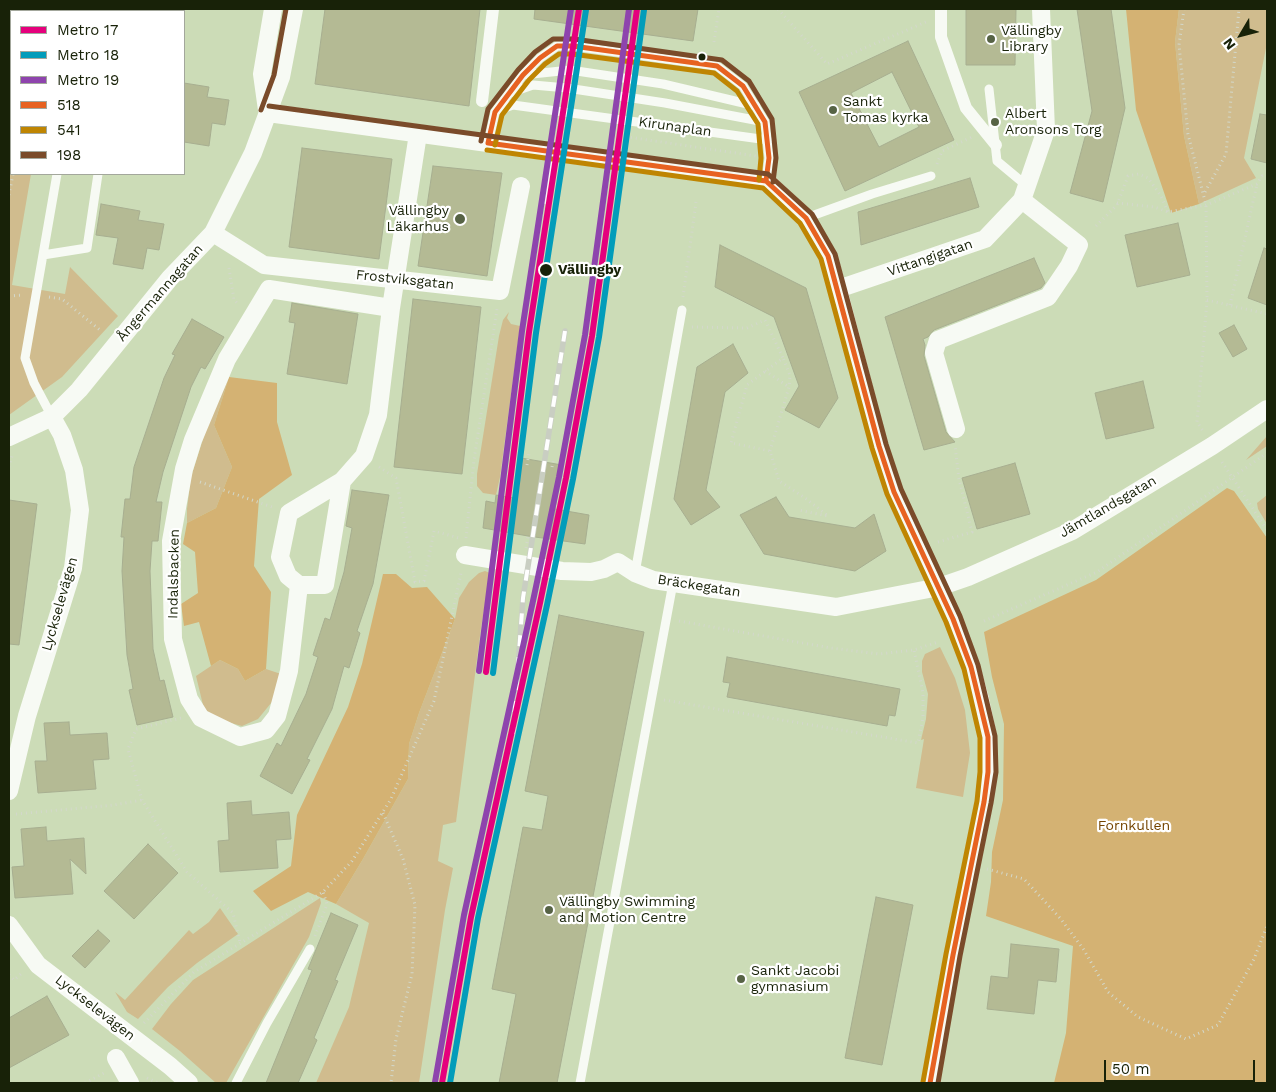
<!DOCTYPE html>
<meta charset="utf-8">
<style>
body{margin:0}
#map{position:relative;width:1276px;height:1092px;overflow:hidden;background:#ccdcb7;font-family:"Work Sans",sans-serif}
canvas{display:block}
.frame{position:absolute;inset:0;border:10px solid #182208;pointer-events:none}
.legend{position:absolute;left:10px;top:10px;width:175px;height:165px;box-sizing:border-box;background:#fff;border:1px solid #a3a79c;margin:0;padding:6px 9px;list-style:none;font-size:15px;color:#182208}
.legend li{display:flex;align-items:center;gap:10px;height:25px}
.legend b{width:25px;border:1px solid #a3a79c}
.north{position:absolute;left:1216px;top:10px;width:50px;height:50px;-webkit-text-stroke:4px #fff;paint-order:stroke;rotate:233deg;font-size:14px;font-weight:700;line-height:20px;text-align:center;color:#182208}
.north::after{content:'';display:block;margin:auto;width:18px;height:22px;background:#182208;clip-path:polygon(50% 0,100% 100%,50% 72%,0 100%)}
.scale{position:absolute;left:1104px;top:1060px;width:151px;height:22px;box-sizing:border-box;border:2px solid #182208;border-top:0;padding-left:6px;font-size:15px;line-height:18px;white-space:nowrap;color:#182208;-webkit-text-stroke:4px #fff;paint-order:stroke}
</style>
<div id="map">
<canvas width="1276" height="1092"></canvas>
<div class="frame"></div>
<ul class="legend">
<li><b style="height:6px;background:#e5007d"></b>Metro 17</li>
<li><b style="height:6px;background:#029cba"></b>Metro 18</li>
<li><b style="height:6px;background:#8e44ad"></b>Metro 19</li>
<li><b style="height:6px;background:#e76221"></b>518</li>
<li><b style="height:6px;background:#bf8502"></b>541</li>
<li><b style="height:6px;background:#7a4b2a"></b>198</li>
</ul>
<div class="north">N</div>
<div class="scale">50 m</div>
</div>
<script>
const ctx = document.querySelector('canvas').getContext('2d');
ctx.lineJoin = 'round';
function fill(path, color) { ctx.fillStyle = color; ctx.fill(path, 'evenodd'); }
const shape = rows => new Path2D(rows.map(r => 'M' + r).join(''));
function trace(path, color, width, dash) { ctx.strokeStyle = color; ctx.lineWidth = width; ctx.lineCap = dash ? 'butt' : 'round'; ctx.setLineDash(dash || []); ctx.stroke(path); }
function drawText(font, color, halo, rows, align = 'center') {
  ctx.font = font + ' "Work Sans",sans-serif'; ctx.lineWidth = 4.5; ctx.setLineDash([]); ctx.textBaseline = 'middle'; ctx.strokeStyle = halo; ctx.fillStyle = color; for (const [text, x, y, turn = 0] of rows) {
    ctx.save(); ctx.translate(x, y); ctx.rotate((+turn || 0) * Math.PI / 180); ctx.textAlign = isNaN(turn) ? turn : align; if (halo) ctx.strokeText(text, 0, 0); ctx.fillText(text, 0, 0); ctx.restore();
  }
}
const green = shape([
 [9,9,140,9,139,11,11,11,11,174,31,174,12,285,65,294,70,267,118,316,62,377,9,415],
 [1179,9,1267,9,1267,43,1244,158,1256,178,1199,204,1184,136,1175,42],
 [509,312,507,318,511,324,520,326,500,477,496,495,483,493,477,486,477,474,499,336,503,320],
 [229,377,214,425,232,467,216,508,187,523,187,509,191,477,210,417],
 [1267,436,1267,446,1246,460],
 [1267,495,1267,524,1258,509,1257,503],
 [485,571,490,573,481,628,456,822,443,825,438,861,453,868,445,910,419,1083,316,1083,349,1007,369,923,336,904,363,859,408,779,409,744,419,713,455,619,459,598,469,582,479,573],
 [940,647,955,678,965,710,970,753,963,797,916,788,924,739,921,740,926,719,928,694,922,672,922,661,925,654],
 [220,660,238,669,245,681,266,669,281,674,276,697,258,719,242,726,220,720,204,709,196,676],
 [320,898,321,903,309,937,226,1083,216,1083,180,1051,152,1029,171,1004,193,980],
 [220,908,238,934,197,963,168,987,138,1019,127,1012,115,992,125,1000,189,930,193,934,209,922]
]);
const forest = shape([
 [1126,9,1179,9,1175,42,1184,136,1199,204,1171,213,1136,110],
 [229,377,277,383,277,422,292,475,259,499,254,566,271,592,266,669,245,681,238,669,220,660,211,666,199,622,184,626,181,604,198,593,195,552,183,544,187,523,216,508,232,467,214,425],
 [1227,488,1234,491,1267,538,1267,1083,1054,1083,1066,1033,1073,946,986,916,991,882,992,852,1003,800,1004,724,992,677,984,632,1096,580],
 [383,574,396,574,412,588,427,587,455,619,419,713,409,744,408,779,363,859,336,904,308,892,271,911,253,891,291,866,297,815,348,707,362,664]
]);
const building = shape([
 [325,9,480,9,469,106,315,84,325,9],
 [535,9,698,9,693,41,534,19,535,9],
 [966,9,1016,9,1015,65,966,65,966,9],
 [1077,9,1111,9,1125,108,1103,202,1070,193,1092,111,1077,9],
 [908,41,954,140,845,191,799,92,908,41],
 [892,72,919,127,879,147,851,93,892,72],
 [184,83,209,87,207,97,229,100,225,125,212,123,209,146,184,142,184,83],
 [1260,114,1267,115,1267,163,1251,159,1260,114],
 [302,148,392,159,379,259,289,247,302,148],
 [433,166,502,173,487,276,418,266,433,166],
 [970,178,979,207,861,245,858,212,970,178],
 [101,204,140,211,138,220,164,224,159,250,147,248,143,269,113,264,118,238,96,235,101,204],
 [1178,223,1190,275,1137,287,1125,235,1178,223],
 [720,245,806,288,838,398,819,428,785,410,799,386,774,317,715,287,720,245],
 [1264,248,1267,249,1267,305,1248,298,1264,248],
 [1034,258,1045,283,1041,288,934,330,928,337,923,339,925,345,924,356,946,432,955,442,924,450,885,317,1034,258],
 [413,299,481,307,462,474,394,467,413,299],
 [292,303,358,314,347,384,287,374,295,323,289,322,292,303],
 [192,319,224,337,205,369,201,367,191,387,163,472,156,502,162,502,158,541,152,541,150,571,153,649,160,681,164,680,173,717,137,725,129,690,133,689,127,655,122,571,124,537,121,537,125,499,130,499,134,467,164,378,175,355,172,354,192,319],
 [1234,325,1247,349,1233,357,1219,333,1234,325],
 [733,344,748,373,725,392,706,490,720,507,691,525,674,499,697,367,733,344],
 [1143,381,1154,428,1106,439,1095,393,1143,381],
 [521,458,562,465,555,509,589,515,585,544,528,536,483,528,486,501,495,503,496,495,515,498,521,458],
 [1015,463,1030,514,977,529,962,478,1015,463],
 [352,490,389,495,373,584,357,631,360,633,349,668,344,666,332,709,307,759,310,760,292,794,260,776,277,743,281,746,306,694,318,657,313,655,325,618,330,620,344,572,352,528,346,526,352,490],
 [776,497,789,517,855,528,874,514,886,551,855,571,764,554,740,515,776,497],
 [9,500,37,504,19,645,9,644,9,500],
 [559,615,644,632,557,1083,499,1083,516,994,492,989,523,827,542,830,548,796,525,791,559,615],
 [727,657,900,689,895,716,889,715,887,726,727,697,730,683,723,682,727,657],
 [69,722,70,735,107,733,109,759,93,760,96,789,38,793,35,761,47,761,44,723,69,722],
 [251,801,252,815,289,812,291,839,276,840,278,868,220,872,218,841,229,840,227,803,251,801],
 [46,827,47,841,84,838,86,874,70,859,73,894,15,898,12,867,24,866,21,829,46,827],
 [148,844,178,873,134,919,104,891,148,844],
 [876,897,913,905,882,1065,845,1058,876,897],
 [331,913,358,925,335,980,338,981,314,1038,317,1040,298,1083,266,1083,312,970,308,969,331,913],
 [98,930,110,941,85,968,72,956,98,930],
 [1011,944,1059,949,1056,982,1038,980,1034,1014,987,1009,991,976,1008,978,1011,944],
 [47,996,69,1035,9,1068,9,1018,47,996]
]);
const path = shape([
 [778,9,827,64,926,22],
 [1184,9,1179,45,1188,134,1206,205,1207,300,1197,422,1203,431],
 [52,11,53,9],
 [714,42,719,9],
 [9,72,11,75],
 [621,136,756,156],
 [937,164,942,151,972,137],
 [1205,192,1226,154,1239,9],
 [9,195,13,174],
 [1117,203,1154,207,1168,212,1206,205,1257,184,1262,176,1267,177],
 [1096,226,1117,205,1128,176,1139,174,1148,178,1161,196,1168,212],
 [229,268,234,300,239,305],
 [9,296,23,295],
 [49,297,62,299,100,330],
 [683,297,696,202],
 [1207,300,1267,314],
 [1230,305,1257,184],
 [692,327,747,328,765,320,783,358,747,385,731,443,770,451,779,481,805,498,828,516,798,510],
 [765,371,789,387],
 [770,451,789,387,790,375,783,358],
 [1222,462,1267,530],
 [527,465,529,453],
 [9,467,12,456],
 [379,467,396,478,415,582,424,581,434,531,459,538],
 [552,467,554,458],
 [200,482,272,507],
 [466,538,474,460,497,309],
 [938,542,972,532,959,479,955,446],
 [526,548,528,536],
 [679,621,831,648,879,654,914,650,938,642],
 [984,621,1097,572,1267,453],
 [664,700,918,743,923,718,923,693,914,650],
 [181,718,136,729,128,749,142,800,187,872,233,913,240,943],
 [383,813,403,859,415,905,412,974,396,1039,391,1083],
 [16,814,114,805,142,800],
 [987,869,1024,879,1060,918,1084,950,1108,992,1138,1017,1186,1039,1218,1025,1254,959,1267,926],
 [315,936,327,904,323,892],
 [9,975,14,980,21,974],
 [144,1023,194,972,323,892,352,861,391,799,434,701,461,573],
 [147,1078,158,1083],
 [85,1083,104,1073]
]);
const service = shape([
 [155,11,155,9],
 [523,75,570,70,663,84,756,106],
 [989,89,997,161,1027,186],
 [510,93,533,85,567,88,665,103,765,122],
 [496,111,513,105,768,140],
 [488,143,495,112,523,75,540,58,557,46,573,46,717,66,743,86,765,122,769,158,766,181],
 [547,200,553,152],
 [806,218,872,194,931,176],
 [43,255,87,248,98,174],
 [52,417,34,383,25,358,57,174],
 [635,573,682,310],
 [236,1083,267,1023,310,949],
 [580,1083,673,583]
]);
const pedestrian = shape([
 [941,9,941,37,966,108,996,145],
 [482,101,493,9]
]);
const minor = shape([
 [267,110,262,74,273,9],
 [268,113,766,181,806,218,828,256,838,289,879,446,894,492,953,619,971,667,980,699,988,737,988,772,984,802,953,955,930,1083],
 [213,233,264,265,500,291,521,186],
 [838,289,985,239,1022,200,1046,130,1041,9],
 [956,429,934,353,938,340,1048,297,1069,266,1079,245,1022,200],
 [9,437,52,417,79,390,170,278,213,233,253,153,281,77,294,9],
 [342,481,325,585,299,585,288,576,280,557,289,513,342,481,364,456,378,415,391,308,418,134],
 [465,555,562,571,591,572,604,569,618,562,635,573,653,580,836,607,939,587,968,577,1072,531,1212,446,1267,409],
 [299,585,289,671,277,716,266,730,240,737,201,718,189,699,173,639,171,541,184,469,193,440,227,359,269,289,391,308],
 [9,791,27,716,73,568,80,510,74,470,62,435,52,417],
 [9,925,38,965,170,1066,189,1083],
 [116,1058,130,1083]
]);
const rail = shape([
 [513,734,523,598,565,331]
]);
const bus1 = shape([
 [488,143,766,181,806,218,828,256,879,446,894,492,953,619,971,667,988,737,988,772,984,802,953,955,930,1083],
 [488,143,495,112,523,75,540,58,557,46,573,46,717,66,743,86,765,122,769,158,766,181]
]);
const bus2 = shape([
 [495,145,502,115,529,80,545,64,559,54,572,54,714,73,737,91,758,124,761,158,759,180],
 [487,150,763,188,800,223,821,259,872,448,887,494,946,622,964,669,980,738,980,772,977,801,946,954,923,1082]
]);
const bus3 = shape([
 [269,106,768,174,812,214,835,254,886,444,901,489,960,616,978,665,995,736,996,772,991,803,960,956,938,1083],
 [261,110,274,75,286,9],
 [481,141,488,109,518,70,535,52,553,39,574,39,722,60,749,81,772,119,776,158,773,182]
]);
const metro1 = shape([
 [486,672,529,332,579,9],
 [442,1083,471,917,540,603,566,478,592,336,637,9]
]);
const metro2 = shape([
 [493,673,536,333,586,10],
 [450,1083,478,918,547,605,573,479,599,337,644,10]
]);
const metro3 = shape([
 [479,671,522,331,571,9],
 [435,1082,464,915,533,601,559,477,585,335,629,9]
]);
const markers = [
 [991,39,5,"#576345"],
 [702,57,4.5,"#182208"],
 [833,110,5,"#576345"],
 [995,122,5,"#576345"],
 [460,219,6,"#576345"],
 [546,270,7,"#182208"],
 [549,910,5,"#576345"],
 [741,979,5,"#576345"]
];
const poiNames = [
 ["Vällingby",1001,31],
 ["Library",1001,47],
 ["Sankt",843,102],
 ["Tomas kyrka",843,118],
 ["Albert",1005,114],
 ["Aronsons Torg",1005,130],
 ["Vällingby",449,211,"right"],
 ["Läkarhus",449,227,"right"],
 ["Vällingby Swimming",559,902],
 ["and Motion Centre",559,918],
 ["Sankt Jacobi",751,971],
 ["gymnasium",751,987]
];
const streetNames = [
 ["Kirunaplan",675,127,8],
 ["Vittangigatan",930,258,-19],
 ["Frostviksgatan",405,280,6],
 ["Ångermannagatan",160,293,-49],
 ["Jämtlandsgatan",1108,507,-30],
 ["Indalsbacken",174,574,-89],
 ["Bräckegatan",699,586,9],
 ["Lyckselevägen",60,604,-74],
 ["Lyckselevägen",95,1008,38]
];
const stopNames = [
 ["Vällingby",558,270]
];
const parkNames = [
 ["Fornkullen",1134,826]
];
fill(green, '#d0bc8e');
fill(forest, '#d4b273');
fill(building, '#b4ba94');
trace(building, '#a7ae90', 1);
trace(path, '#d3d8cb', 3, [1, 4]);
trace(service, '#f7faf4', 9);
trace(pedestrian, '#f7faf4', 12);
trace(minor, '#f7faf4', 18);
trace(rail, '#c9cec2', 5.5);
trace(rail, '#fff', 4, [11]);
trace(bus1, '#e76221', 5);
trace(bus2, '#bf8502', 5);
trace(bus3, '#7a4b2a', 5);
trace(metro1, '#e5007d', 6);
trace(metro2, '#029cba', 6);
trace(metro3, '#8e44ad', 6);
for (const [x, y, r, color] of markers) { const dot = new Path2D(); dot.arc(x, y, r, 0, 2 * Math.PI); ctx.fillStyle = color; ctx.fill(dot); trace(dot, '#fff', 2); }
drawText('14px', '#182208', '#fff', poiNames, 'left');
drawText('14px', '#182208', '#fff', streetNames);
drawText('bold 14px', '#182208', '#fff', stopNames, 'left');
drawText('14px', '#744400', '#fff', parkNames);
</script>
